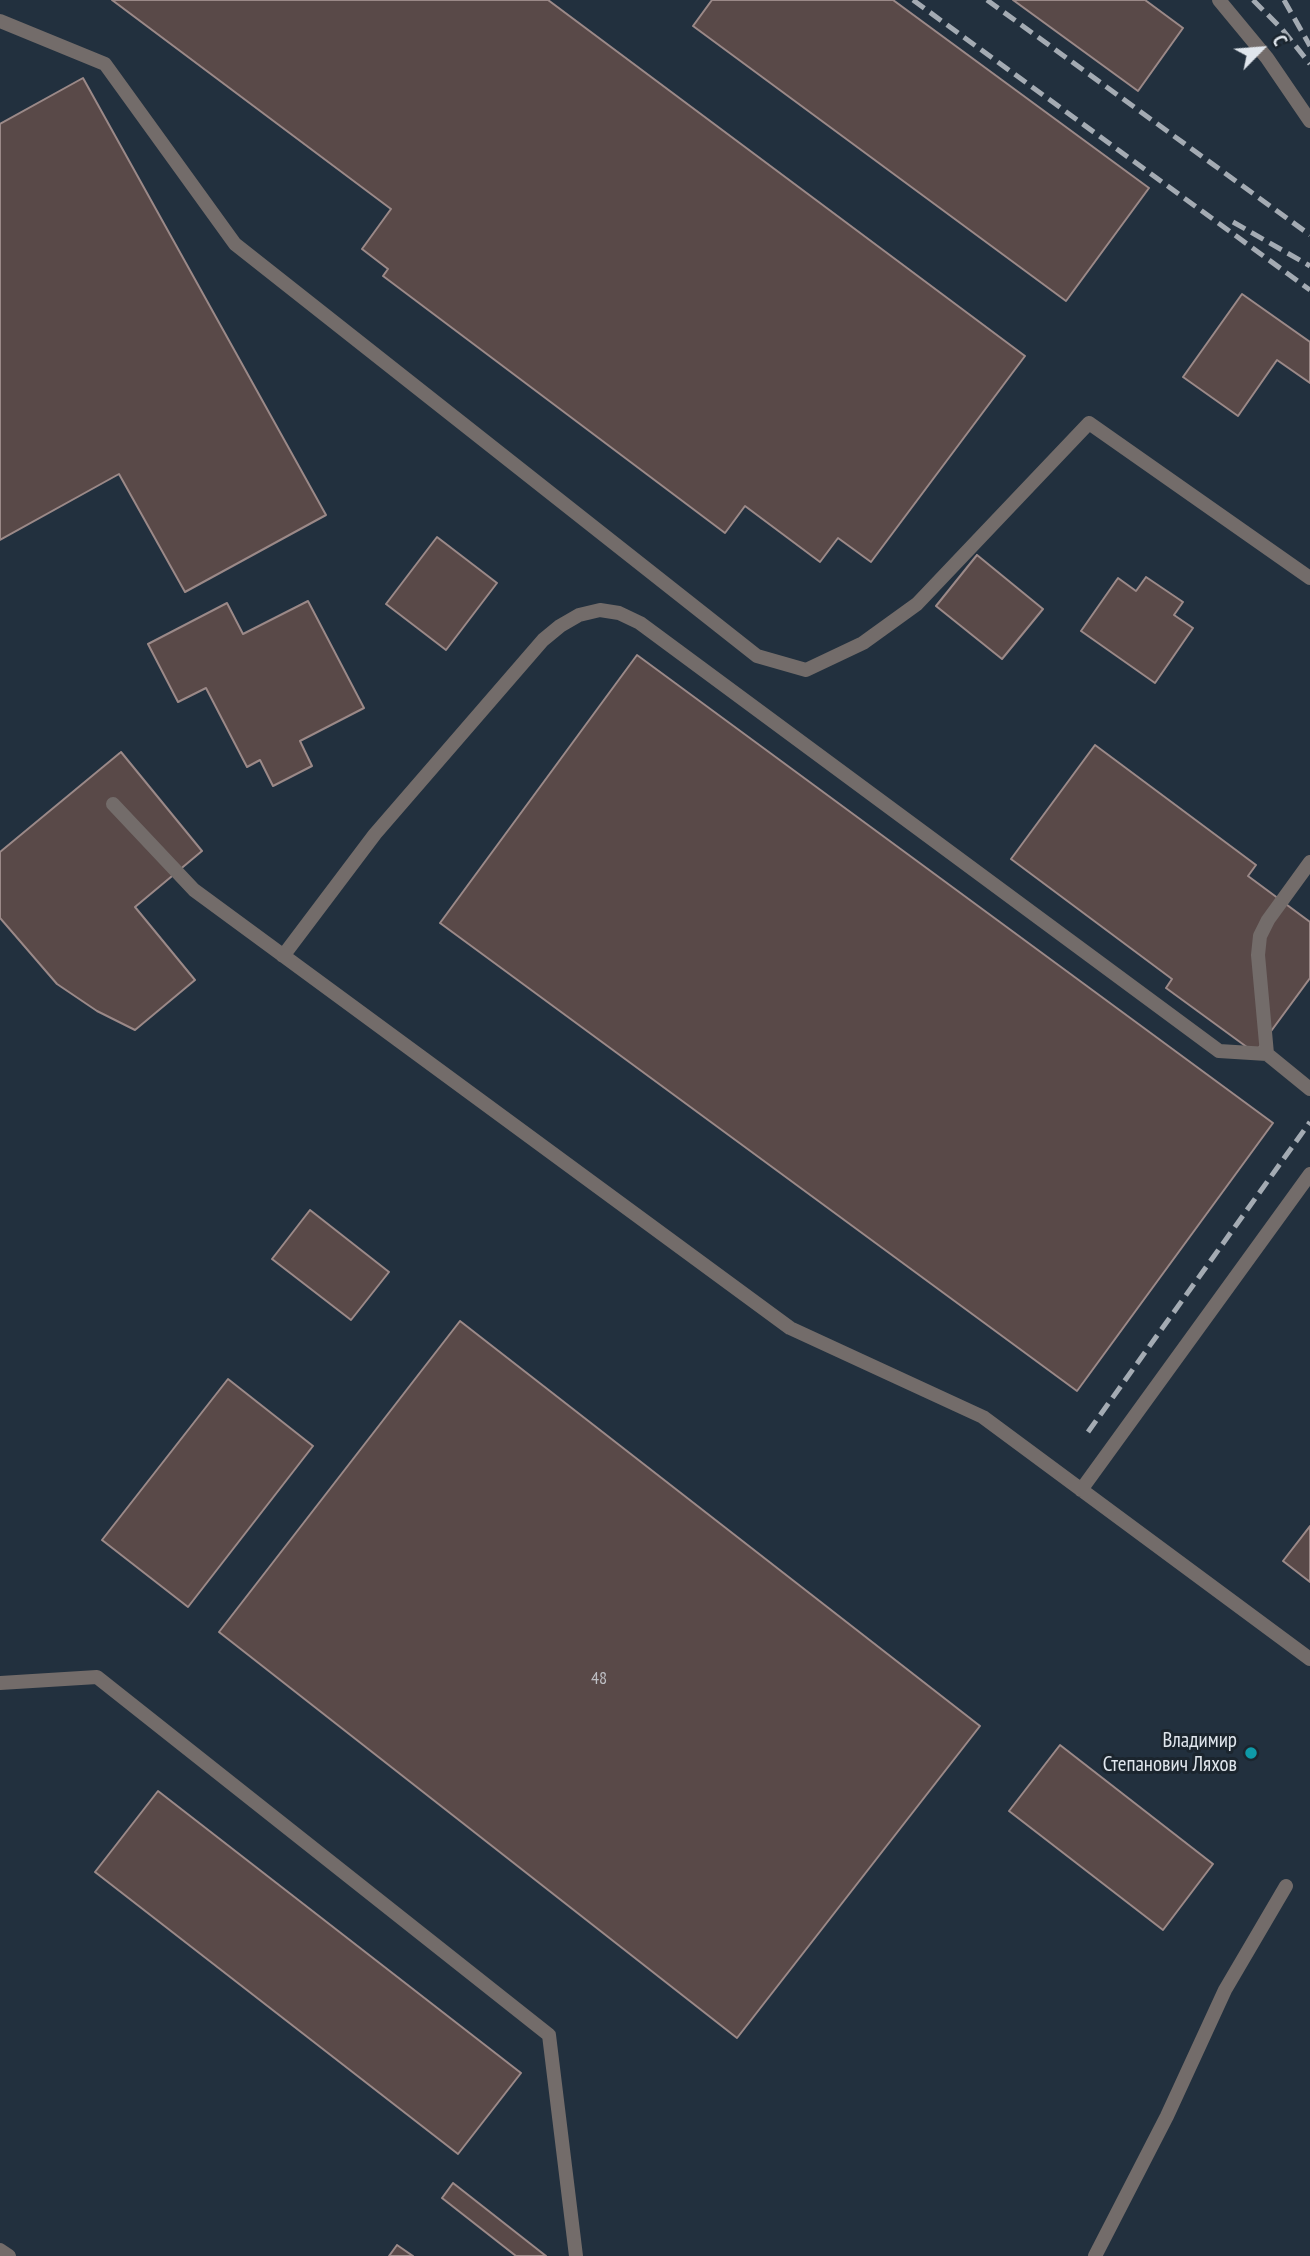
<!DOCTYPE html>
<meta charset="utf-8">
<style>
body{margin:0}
#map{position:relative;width:1310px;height:2256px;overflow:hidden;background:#1b252e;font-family:"PT Sans Narrow",sans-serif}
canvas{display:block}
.north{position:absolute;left:1226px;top:14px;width:70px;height:70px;-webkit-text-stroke:5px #1b252e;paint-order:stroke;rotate:65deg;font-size:19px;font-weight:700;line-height:28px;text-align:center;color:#e0e6ed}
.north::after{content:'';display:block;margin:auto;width:24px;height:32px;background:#e0e6ed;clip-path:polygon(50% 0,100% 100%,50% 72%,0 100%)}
</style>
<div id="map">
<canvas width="1310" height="2256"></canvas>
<div class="north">С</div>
</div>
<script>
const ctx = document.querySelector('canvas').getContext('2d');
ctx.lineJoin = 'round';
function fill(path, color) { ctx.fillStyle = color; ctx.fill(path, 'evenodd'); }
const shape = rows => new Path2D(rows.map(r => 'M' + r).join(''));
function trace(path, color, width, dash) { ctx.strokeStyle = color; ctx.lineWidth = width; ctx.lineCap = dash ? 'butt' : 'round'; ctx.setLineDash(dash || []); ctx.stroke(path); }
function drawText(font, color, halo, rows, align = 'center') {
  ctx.font = font + ' "PT Sans Narrow",sans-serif'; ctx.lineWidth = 6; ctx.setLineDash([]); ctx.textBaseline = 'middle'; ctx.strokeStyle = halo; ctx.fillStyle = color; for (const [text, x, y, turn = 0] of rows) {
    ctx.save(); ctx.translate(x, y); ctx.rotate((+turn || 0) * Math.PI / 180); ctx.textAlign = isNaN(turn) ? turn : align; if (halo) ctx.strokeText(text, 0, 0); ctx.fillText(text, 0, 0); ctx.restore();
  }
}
const built = shape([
 [0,0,1310,0,1310,2256,0,2256]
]);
const building = shape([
 [112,0,548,0,1025,356,871,562,838,538,820,562,745,506,725,533,383,276,388,269,362,249,391,209,112,0],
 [712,0,893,0,1149,188,1066,301,693,26,712,0],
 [1013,0,1145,0,1183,28,1138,91,1013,0],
 [83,78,326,515,185,592,119,474,0,540,0,124,83,78],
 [1242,294,1310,342,1310,383,1277,360,1238,416,1183,377,1242,294],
 [437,537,497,583,446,650,386,604,437,537],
 [977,555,1043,609,1002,659,936,606,977,555],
 [1146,577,1183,602,1174,615,1193,628,1155,683,1081,631,1118,578,1136,591,1146,577],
 [308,601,364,708,300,741,312,766,273,786,260,760,247,767,206,688,178,702,148,644,227,603,243,634,308,601],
 [637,655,1273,1123,1077,1391,440,923,637,655],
 [1095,745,1256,865,1248,876,1310,922,1310,978,1255,1053,1166,988,1172,979,1011,859,1095,745],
 [121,752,202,851,135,907,195,980,135,1030,97,1011,57,984,0,918,0,852,121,752],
 [310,1210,389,1272,351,1320,272,1259,310,1210],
 [460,1321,980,1726,737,2038,219,1632,460,1321],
 [228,1379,313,1446,188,1607,102,1540,228,1379],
 [1310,1526,1310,1582,1283,1561,1310,1526],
 [1060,1745,1213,1864,1163,1930,1009,1811,1060,1745],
 [158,1791,521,2073,458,2154,95,1872,158,1791],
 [453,2183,546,2256,516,2256,442,2198,453,2183],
 [397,2245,413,2256,389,2256,397,2245]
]);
const service = shape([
 [1219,0,1267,58,1310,121],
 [0,21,105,64,235,244,757,656,806,670,863,643,917,604,1089,423,1310,578],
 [113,804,194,890,790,1328,983,1417,1310,1659],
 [283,956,375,834,543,640,560,626,579,615,600,610,619,613,640,623,1219,1051,1267,1054,1310,1089],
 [1267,1054,1258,955,1260,936,1268,920,1310,862],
 [1081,1490,1310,1174],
 [0,1683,97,1677,549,2035,576,2256],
 [0,2250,9,2256],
 [1095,2256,1167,2116,1225,1990,1286,1886]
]);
const rail = shape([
 [913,0,1310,290],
 [987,0,1310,235],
 [1253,0,1282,29,1310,64],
 [1284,0,1310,46],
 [1233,222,1310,266],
 [1088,1432,1310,1122]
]);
const markers = [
 [1251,1753,7,"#0f9aa8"]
];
const numberNames = [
 ["48",599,1679]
];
const poiNames = [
 ["Владимир",1237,1741],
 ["Степанович Ляхов",1237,1765]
];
fill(built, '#22303e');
fill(building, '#594948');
trace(building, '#9b8988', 2);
trace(service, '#736c6a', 14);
trace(rail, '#a4abb3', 5, [14, 7]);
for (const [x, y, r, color] of markers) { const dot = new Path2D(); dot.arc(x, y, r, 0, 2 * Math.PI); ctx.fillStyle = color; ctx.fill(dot); trace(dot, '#1b252e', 2.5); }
drawText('18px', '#bebfc4', null, numberNames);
drawText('21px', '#e0e6ed', '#1b252e', poiNames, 'right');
</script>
